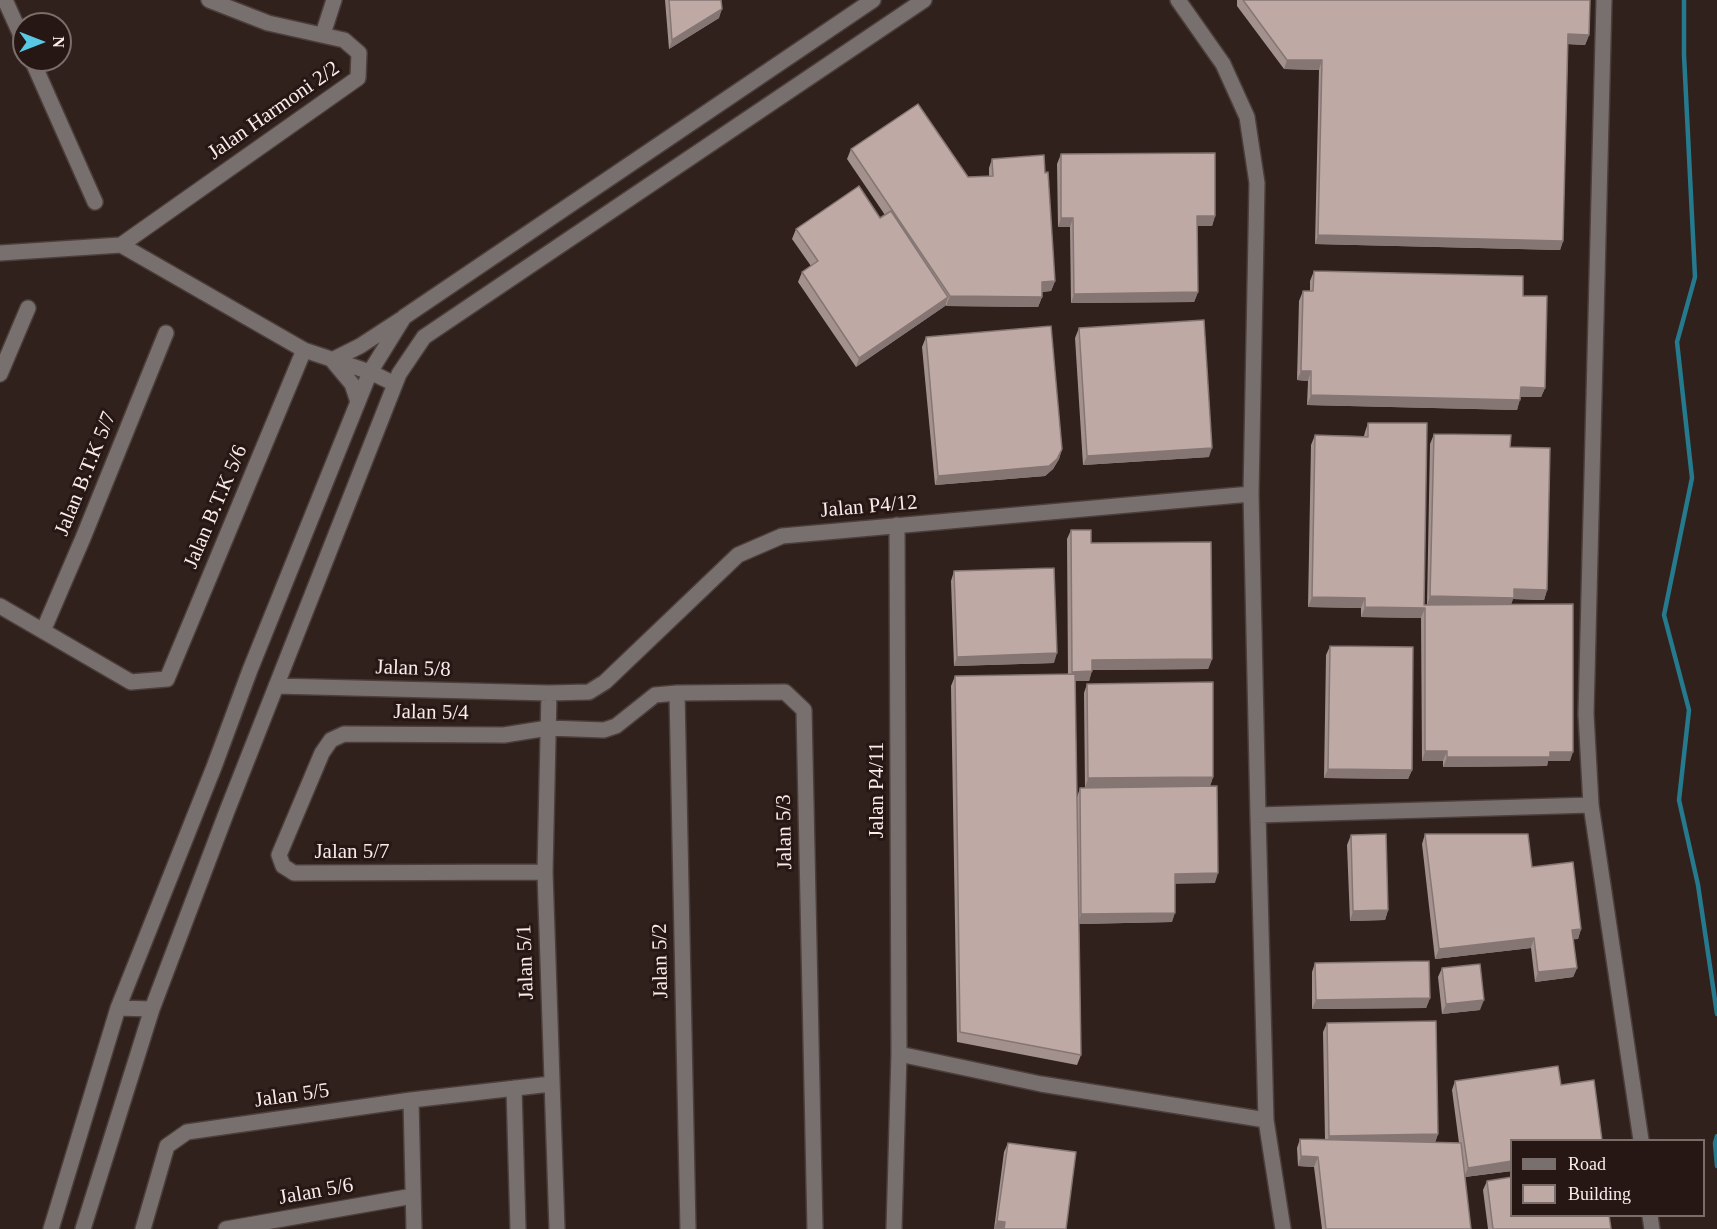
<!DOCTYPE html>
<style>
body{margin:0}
#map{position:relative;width:1717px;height:1229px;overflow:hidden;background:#30211d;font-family:Georgia,serif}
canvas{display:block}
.legend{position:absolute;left:1510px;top:1139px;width:195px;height:78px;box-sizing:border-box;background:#261714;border:2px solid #7a6d6a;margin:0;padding:8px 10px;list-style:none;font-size:18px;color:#f8edeb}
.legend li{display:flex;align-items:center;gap:12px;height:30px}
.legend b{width:30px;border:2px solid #7a6d6a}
.north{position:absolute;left:12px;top:12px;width:60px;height:60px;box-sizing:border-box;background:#261714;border:2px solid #7a6d6a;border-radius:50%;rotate:90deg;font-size:16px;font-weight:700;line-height:24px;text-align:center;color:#f8edeb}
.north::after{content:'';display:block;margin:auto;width:21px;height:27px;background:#58c9e4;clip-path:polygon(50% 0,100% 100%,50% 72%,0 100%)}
</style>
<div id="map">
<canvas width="1717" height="1229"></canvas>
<ul class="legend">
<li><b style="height:8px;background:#78706e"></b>Road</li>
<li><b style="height:16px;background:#bea9a5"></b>Building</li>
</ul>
<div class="north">N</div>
</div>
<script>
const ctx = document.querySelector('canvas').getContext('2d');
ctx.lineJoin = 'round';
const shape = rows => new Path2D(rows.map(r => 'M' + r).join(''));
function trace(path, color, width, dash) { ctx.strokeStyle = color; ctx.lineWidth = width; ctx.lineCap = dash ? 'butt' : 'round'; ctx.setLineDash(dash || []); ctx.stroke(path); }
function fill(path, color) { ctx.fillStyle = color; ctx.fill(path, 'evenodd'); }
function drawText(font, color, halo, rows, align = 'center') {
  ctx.font = font + ' Georgia,serif'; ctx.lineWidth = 6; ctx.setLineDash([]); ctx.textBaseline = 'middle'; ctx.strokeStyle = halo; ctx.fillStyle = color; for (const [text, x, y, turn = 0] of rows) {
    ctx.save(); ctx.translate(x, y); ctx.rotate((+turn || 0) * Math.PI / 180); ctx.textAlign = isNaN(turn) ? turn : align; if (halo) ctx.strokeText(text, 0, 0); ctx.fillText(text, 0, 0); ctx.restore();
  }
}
const stream = shape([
 [1684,0,1684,55,1695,277,1677,342,1692,478,1664,615,1689,710,1679,800,1698,885,1717,1014],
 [1717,1136,1715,1143,1717,1166]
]);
const minor = shape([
 [5,0,24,42],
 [1178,0,1223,64,1247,117,1257,183,1251,494,1258,815,1266,1120,1283,1229],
 [1604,0,1586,714,1591,805,1641,1140],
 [323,34,334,0],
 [32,60,95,202],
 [121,245,358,78,359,53,344,40,268,23,209,0],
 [0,253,121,245,304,350,370,372,395,384],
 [0,374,28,308],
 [358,402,352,384,332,360,360,346,400,320],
 [0,606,131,682,167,679,304,350],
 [43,631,83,538,166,333],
 [276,686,549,693,589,692,605,682,738,555,782,536,1251,494],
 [549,693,545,872,557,1229],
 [677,693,688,1229],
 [1258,815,1591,805],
 [545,872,294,873,283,866,279,855,322,753,331,740,344,734,504,735,548,728,604,730,616,726,655,695,677,693,785,692,804,710,815,1229],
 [118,1008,152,1009],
 [899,1054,1041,1084,1266,1120],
 [514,1088,518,1229],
 [411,1100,414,1229],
 [1650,1216,1652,1229],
 [51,1229,118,1008,214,767,250,670,364,387,370,372,404,317,873,0],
 [83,1229,152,1009,227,811,399,374,424,337,924,0],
 [143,1229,167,1146,187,1132,411,1100,551,1084],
 [226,1229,413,1196],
 [894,1229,899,1054,897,525]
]);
const wall = shape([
 [665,0,721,0,719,18,669,49],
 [1237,0,1590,0,1589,35,1585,45,1568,44,1563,241,1560,250,1315,244,1319,70,1284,69,1237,6],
 [851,149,968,177,989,176,989,168,992,159,1055,281,1051,291,1042,292,1042,297,1038,307,946,306,945,305,945,306,856,367,798,282,802,272,811,266,792,239,796,229,880,218,885,215,847,159],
 [1061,154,1215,216,1212,226,1197,226,1198,292,1194,302,1071,303,1070,227,1058,227,1057,164],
 [1314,271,1523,296,1545,388,1541,397,1520,397,1517,410,1307,405,1308,381,1297,380,1299,301,1303,291,1310,291,1310,281],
 [1079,328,1209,457,1083,465,1075,338],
 [926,337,1062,449,1059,459,1053,469,1045,476,935,485,922,347],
 [1368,423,1424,605,1427,605,1430,444,1434,434,1510,447,1547,590,1544,600,1513,599,1511,604,1570,761,1548,761,1547,766,1443,767,1443,761,1422,761,1421,618,1361,617,1361,608,1308,607,1311,445,1315,435,1364,436,1365,432],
 [1071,530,1091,543,1212,659,1208,669,1092,670,1089,681,1075,681,1077,797,1080,788,1085,788,1084,693,1087,684,1213,777,1210,786,1215,883,1175,883,1172,922,1079,924,1081,1055,1077,1065,957,1042,951,686,955,676,1068,675,1067,539],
 [954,571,1054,663,954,666,951,581],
 [1330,646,1412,770,1408,779,1324,778,1326,655],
 [1425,834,1532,867,1581,929,1578,939,1573,939,1577,968,1573,977,1535,982,1531,948,1435,959,1422,844],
 [1351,835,1388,910,1385,920,1350,921,1347,845],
 [1315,963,1430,998,1426,1008,1312,1009,1312,972],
 [1442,968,1480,1010,1442,1014,1438,977],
 [1327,1023,1438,1134,1435,1142,1459,1143,1452,1090,1455,1081,1512,1140,1512,1171,1465,1177,1471,1229,1322,1229,1314,1167,1298,1166,1297,1148,1300,1139,1325,1139,1323,1032],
 [1008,1143,1066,1229,994,1229,1004,1152],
 [1487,1181,1611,1229,1488,1229,1483,1190]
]);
const shadedWall = shape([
 [722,9,719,18,669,49,672,40],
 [1568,34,1589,35,1585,45,1565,44],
 [1287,60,1322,60,1319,70,1284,69],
 [1197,216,1215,216,1212,226,1193,226],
 [1061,218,1073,218,1070,227,1058,227],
 [1318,235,1563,241,1560,250,1315,244],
 [1055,281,1051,291,1039,292,1042,282],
 [1198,292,1194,302,1071,303,1074,294],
 [950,296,1042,297,1038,307,946,306],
 [948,297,945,306,856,367,859,358],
 [1301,371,1311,371,1308,381,1297,380],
 [1521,387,1545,388,1541,397,1517,397],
 [1311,395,1520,400,1517,410,1307,405],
 [1212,448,1209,457,1083,465,1087,456],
 [1062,449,1059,459,1053,469,1045,476,935,485,938,476],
 [1514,589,1547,590,1544,600,1513,599,1510,608,1427,606,1430,596],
 [1312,597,1365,598,1361,608,1308,607],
 [1365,607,1425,608,1421,618,1361,617],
 [1057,653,1054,663,954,666,957,657],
 [1212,659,1208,669,1089,670,1092,660],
 [1092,671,1089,681,1069,681,1072,672],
 [1425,751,1447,751,1443,761,1422,761],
 [1550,752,1573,752,1570,761,1548,761,1547,766,1443,767,1447,757],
 [1328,769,1412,770,1408,779,1324,778],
 [1213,777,1210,786,1085,788,1088,778],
 [1218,873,1215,883,1171,884,1175,874],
 [1388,910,1385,920,1350,921,1353,911],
 [1175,913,1172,922,1078,924,1081,914],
 [1581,929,1578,939,1568,940,1572,930],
 [1534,938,1531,948,1435,959,1439,949],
 [1577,968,1573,977,1535,982,1538,972],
 [1430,998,1426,1008,1312,1009,1316,1000],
 [1484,1000,1480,1010,1442,1014,1446,1004],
 [1438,1134,1435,1143,1325,1146,1329,1136],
 [1301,1156,1318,1157,1314,1167,1298,1166],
 [1512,1161,1512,1171,1464,1177,1468,1168],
 [997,1221,1005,1222,1003,1229,994,1229]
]);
const building = shape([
 [669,0,721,0,722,9,672,40,669,0],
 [1243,0,1590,0,1589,35,1568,34,1563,241,1318,235,1322,60,1287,60,1243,0],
 [918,104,968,177,993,176,992,159,1044,155,1045,173,1048,172,1055,281,1042,282,1042,297,950,296,851,149,918,104],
 [1215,153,1215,216,1197,216,1198,292,1074,294,1073,218,1061,218,1061,154,1215,153],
 [859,186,880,218,891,211,948,297,859,358,802,272,818,261,796,229,859,186],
 [1314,271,1523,276,1523,296,1547,296,1545,388,1521,387,1520,400,1311,395,1311,371,1301,371,1303,291,1313,291,1314,271],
 [1204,320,1212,448,1087,456,1079,328,1204,320],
 [1051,326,1062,449,1057,459,1049,466,938,476,926,337,1051,326],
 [1368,423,1427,423,1424,605,1573,604,1573,752,1550,752,1550,757,1447,757,1447,751,1425,751,1425,608,1365,607,1365,598,1312,597,1315,435,1368,437,1368,423],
 [1434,434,1511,435,1510,447,1550,448,1547,590,1514,589,1514,598,1430,596,1434,434],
 [1071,530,1091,530,1091,543,1211,542,1212,659,1092,660,1092,671,1072,672,1071,530],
 [1054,568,1057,653,957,657,954,571,1054,568],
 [1330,646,1413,647,1412,770,1328,769,1330,646],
 [1075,674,1081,1055,960,1032,955,676,1075,674],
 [1213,682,1213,777,1088,778,1087,684,1213,682],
 [1217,786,1218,873,1175,874,1175,913,1081,914,1080,788,1217,786],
 [1386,834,1388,910,1353,911,1351,835,1386,834],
 [1425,834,1528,834,1532,867,1573,862,1581,929,1572,930,1577,968,1538,972,1534,938,1439,949,1425,834],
 [1429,961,1430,998,1316,1000,1315,963,1429,961],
 [1480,964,1484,1000,1446,1004,1442,968,1480,964],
 [1436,1021,1438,1134,1329,1136,1327,1023,1436,1021],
 [1558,1066,1561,1085,1594,1080,1602,1140,1512,1140,1512,1161,1468,1168,1455,1081,1558,1066],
 [1300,1139,1461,1143,1471,1229,1326,1229,1318,1157,1301,1156,1300,1139],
 [1008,1143,1076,1152,1066,1229,1004,1229,1005,1222,997,1221,1008,1143],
 [1512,1177,1512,1215,1609,1215,1611,1229,1493,1229,1487,1181,1512,1177]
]);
const streetNames = [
 ["Jalan Harmoni 2/2",274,111,-35],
 ["Jalan B.T.K 5/7",86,474,-68],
 ["Jalan B.T.K 5/6",216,507,-67],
 ["Jalan P4/12",869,507,-5],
 ["Jalan 5/8",413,669,2],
 ["Jalan 5/4",431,713,1],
 ["Jalan P4/11",877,790,-90],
 ["Jalan 5/3",785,832,-91],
 ["Jalan 5/7",352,852],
 ["Jalan 5/2",661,961,-91],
 ["Jalan 5/1",526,962,-92],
 ["Jalan 5/5",292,1096,-8],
 ["Jalan 5/6",316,1192,-10]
];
trace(stream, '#267a8d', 4.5);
trace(minor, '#4c3e3a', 18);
trace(minor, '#78706e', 15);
fill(wall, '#a3918e');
fill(shadedWall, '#857674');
fill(building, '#bea9a5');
trace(building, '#857674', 1.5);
drawText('21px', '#f8edeb', '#261714', streetNames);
</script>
